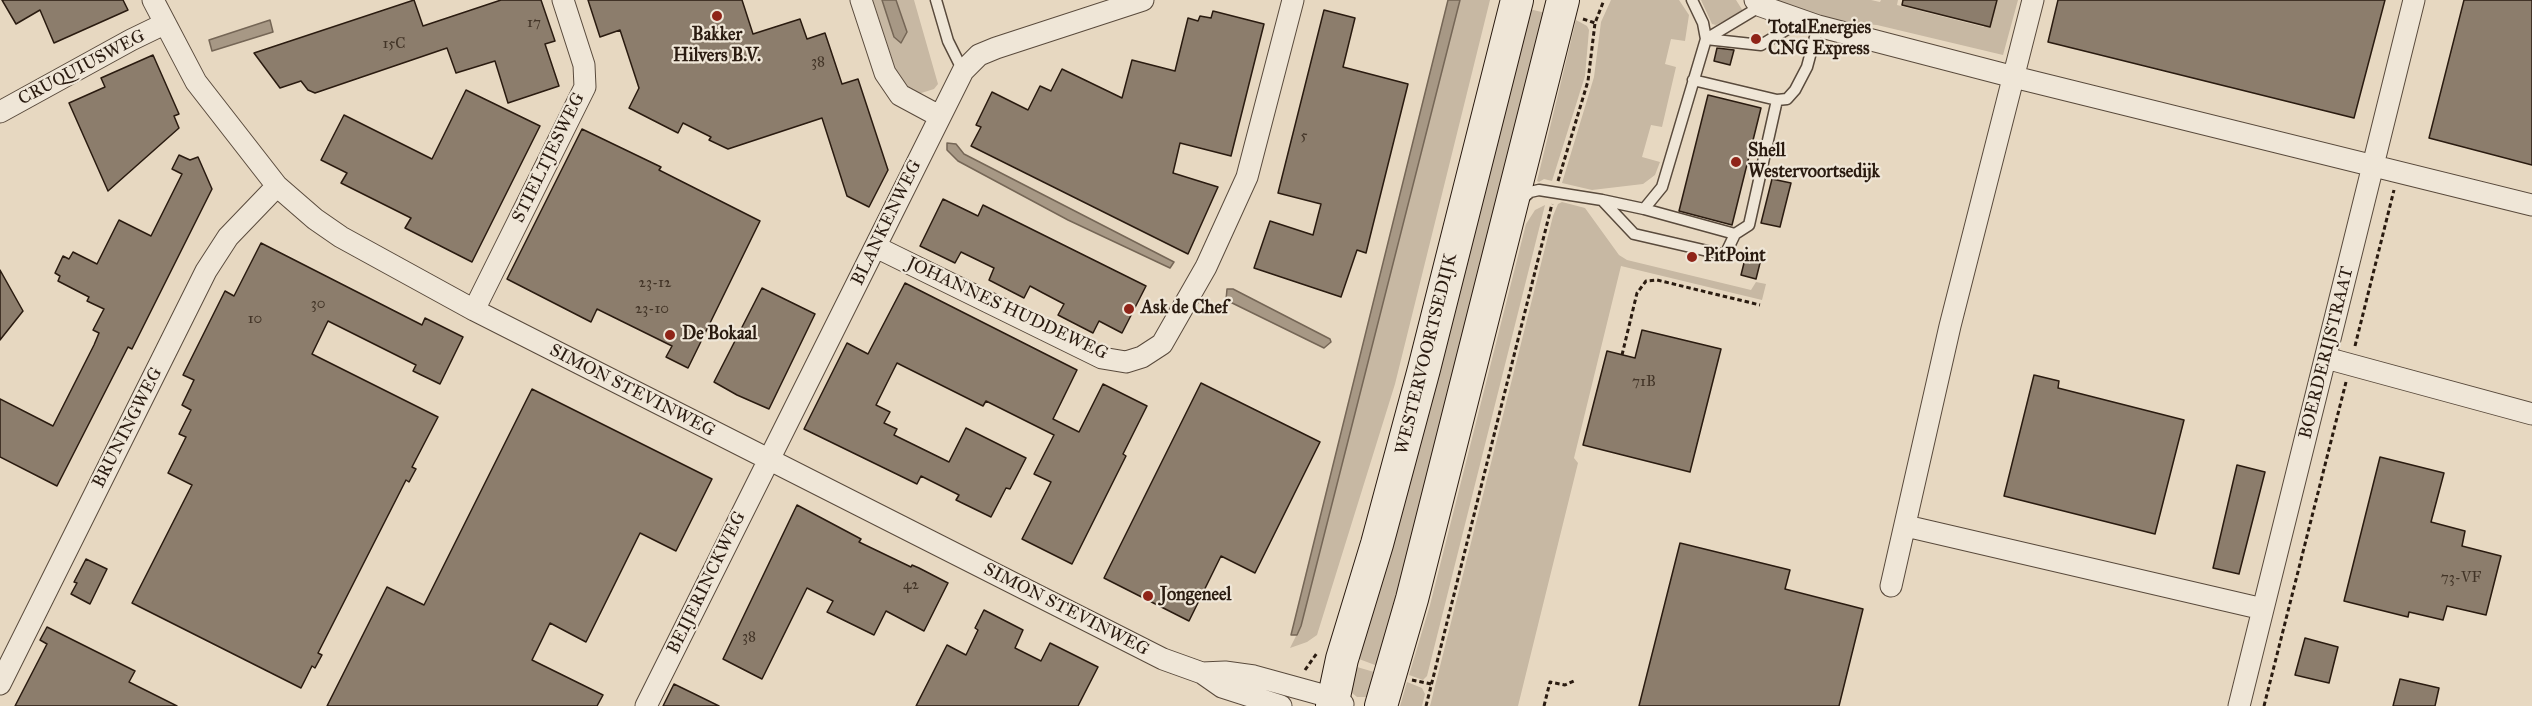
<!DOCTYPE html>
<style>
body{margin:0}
canvas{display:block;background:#e7d8c1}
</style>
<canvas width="2532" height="706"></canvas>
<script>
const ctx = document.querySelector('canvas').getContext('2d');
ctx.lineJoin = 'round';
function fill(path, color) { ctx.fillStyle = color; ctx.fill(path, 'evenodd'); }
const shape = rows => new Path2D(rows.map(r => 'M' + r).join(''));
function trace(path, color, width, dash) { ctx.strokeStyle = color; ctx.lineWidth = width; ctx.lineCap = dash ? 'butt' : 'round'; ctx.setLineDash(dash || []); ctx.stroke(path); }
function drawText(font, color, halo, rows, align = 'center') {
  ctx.font = font + ' "IM FELL Great Primer",serif'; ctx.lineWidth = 4.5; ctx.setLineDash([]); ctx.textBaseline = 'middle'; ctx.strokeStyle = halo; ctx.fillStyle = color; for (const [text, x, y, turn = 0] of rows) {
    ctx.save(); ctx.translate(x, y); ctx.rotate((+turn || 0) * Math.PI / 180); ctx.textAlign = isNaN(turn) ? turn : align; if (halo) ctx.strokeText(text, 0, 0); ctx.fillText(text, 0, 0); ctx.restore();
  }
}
const green = shape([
 [873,0,914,0,938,84,934,89,918,94,907,87,895,68],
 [1460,0,1490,0,1395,384,1317,635,1307,642,1290,648,1301,626],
 [1611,0,1679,0,1689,15,1685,41,1671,39,1665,64,1676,67,1662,127,1651,125,1642,157,1660,162,1655,175,1643,184,1592,190,1562,183,1594,77,1601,22],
 [1701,0,1736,0,1743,11,1716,25,1712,24],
 [1775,0,1871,0,1880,2,1881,0,1898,0,1897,5,1984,27,1992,0,2018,0,2003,55,1877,25,1829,21],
 [1525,8,1550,14,1383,668,1359,659,1399,512],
 [1576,20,1587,26,1589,30,1585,76,1552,181,1544,179,1539,182,1537,181],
 [1562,202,1585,208,1619,255,1627,260,1751,290,1756,282,1766,284,1762,300,1621,266,1574,458,1578,463,1518,706,1430,706,1553,216,1558,204],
 [1545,205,1427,676,1423,680,1409,675,1430,605,1526,224,1535,210],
 [1357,667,1381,674,1371,697,1357,697,1352,693,1350,687],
 [1407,682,1422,688,1425,694,1422,706,1400,706]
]);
const water = shape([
 [882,0,896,0,907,32,901,43,894,37,882,0],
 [1448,0,1460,0,1301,626,1297,635,1291,635,1448,0],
 [270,20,273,32,212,51,209,40,270,20],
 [947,143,956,144,964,154,1174,262,1170,268,1068,220,958,161,947,150,947,143],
 [1227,289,1233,289,1330,339,1331,342,1324,348,1226,300,1227,289]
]);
const building = shape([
 [2,0,123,0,128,10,54,43,40,10,16,24,2,0],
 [414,0,423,26,501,0,541,0,555,41,545,44,559,86,508,103,495,61,456,73,447,48,315,93,308,90,301,81,280,88,254,53,414,0],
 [588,0,742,0,753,34,800,19,807,39,825,33,842,84,858,79,888,170,869,207,847,196,822,118,728,149,709,140,711,137,683,123,678,133,629,108,639,88,620,30,600,37,588,0],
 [1903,0,1997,0,1990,27,1902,5,1903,0],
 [2058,0,2385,0,2354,118,2048,42,2058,0],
 [2464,0,2532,0,2532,165,2429,138,2464,0],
 [1324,10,1355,18,1343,67,1408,84,1366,253,1357,250,1341,297,1254,268,1270,221,1313,235,1321,204,1278,193,1324,10],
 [1213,11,1264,24,1231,156,1180,143,1173,173,1218,187,1188,254,971,146,981,127,976,125,992,92,1028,110,1040,86,1051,91,1062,69,1122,98,1132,60,1175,71,1188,18,1198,21,1200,16,1211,18,1213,11],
 [1717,48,1734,50,1730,65,1714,61,1717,48],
 [153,55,179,114,174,116,179,128,108,191,69,103,105,87,101,78,153,55],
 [466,90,540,126,472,262,405,228,411,218,341,183,347,173,321,160,344,115,432,159,466,90],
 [1708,95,1761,108,1732,225,1679,211,1708,95],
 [582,129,661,167,659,170,760,221,688,368,666,357,672,346,597,309,591,322,507,279,582,129],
 [179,155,190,160,198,157,212,189,132,349,128,347,57,486,0,457,0,399,53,426,94,345,99,333,93,330,104,309,87,301,89,297,58,281,60,276,55,273,63,256,69,259,73,252,97,264,119,220,151,236,182,174,172,169,179,155],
 [1772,179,1791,183,1780,227,1761,223,1772,179],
 [943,199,978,216,983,205,1146,286,1122,333,1099,321,1093,333,1058,315,1064,304,1043,293,1030,286,1024,298,989,280,994,268,961,252,955,263,920,246,943,199],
 [261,243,422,325,425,318,463,337,440,384,413,371,416,365,328,321,312,354,438,417,412,467,416,469,409,482,406,480,318,653,322,655,315,668,312,666,301,688,132,603,192,485,168,473,186,437,179,434,191,410,182,405,194,380,183,375,225,291,234,296,261,243],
 [1745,259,1760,263,1756,279,1741,275,1745,259],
 [0,270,23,311,0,340,0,270],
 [905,283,1077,370,1053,419,1079,432,1103,384,1147,406,1123,454,1126,456,1072,564,1022,539,1051,482,1034,474,1054,435,986,401,983,406,897,363,876,405,890,412,884,423,897,429,894,435,949,462,966,428,1026,458,1010,489,1006,488,991,517,956,500,959,495,921,476,917,484,804,429,847,343,868,354,905,283],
 [762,288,815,314,769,409,737,395,714,382,762,288],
 [1642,330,1721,349,1690,472,1583,445,1607,351,1635,358,1642,330],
 [2034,375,2059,381,2058,388,2184,420,2155,534,2004,496,2034,375],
 [1201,383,1320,442,1255,573,1221,556,1189,621,1104,578,1201,383],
 [532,389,712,479,676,551,640,533,586,642,550,623,532,660,603,695,597,706,327,706,387,587,424,605,532,389],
 [2380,457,2444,473,2431,522,2465,531,2462,546,2501,556,2486,615,2447,606,2443,620,2409,612,2408,617,2344,601,2380,457],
 [2237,465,2265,472,2239,574,2213,568,2237,465],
 [797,505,861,539,859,542,911,567,912,565,919,568,948,583,924,631,886,611,874,635,827,612,833,601,807,588,762,679,723,659,797,505],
 [1680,543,1790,570,1785,589,1863,609,1839,706,1639,706,1680,543],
 [86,559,107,569,90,604,71,594,77,583,74,582,86,559],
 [984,610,1023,630,1015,648,1041,661,1050,643,1098,667,1078,706,916,706,947,645,966,655,978,630,975,628,984,610],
 [47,627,135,671,129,682,177,706,15,706,47,644,40,640,47,627],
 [2305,638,2338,647,2329,683,2295,675,2305,638],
 [2400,679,2439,688,2435,706,2393,706,2400,679],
 [674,684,719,706,663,706,674,684]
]);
const path = shape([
 [1583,19,1595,23],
 [1558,181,1588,81,1595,23,1604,0],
 [2355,346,2394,190],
 [1622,355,1637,293,1646,281,1657,280,1760,305],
 [1305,670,1317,653],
 [1412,680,1431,684],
 [1426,706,1552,204],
 [1544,706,1550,682,1565,685,1574,681],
 [2264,706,2346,382]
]);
const service = shape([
 [936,0,948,41,963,71],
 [1706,39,1761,45,1801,21],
 [1706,39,1761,6],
 [1693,80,1777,100,1787,99,1795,90,1807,67,1818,26],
 [1522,199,1530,192,1539,190,1602,200,1644,209,1735,234,1749,225,1777,100],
 [1602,200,1634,234,1725,255,1735,234],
 [1644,209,1662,187,1706,39,1703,23,1692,0]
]);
const minor = shape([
 [153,0,196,82,277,186,315,219,341,237,474,310,1163,659,1202,673,1222,687,1281,706],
 [861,0,885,73,900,95,939,116],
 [1755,0,1761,6,1818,26,2014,77,2532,205],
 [0,112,131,40,164,24],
 [876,247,1102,358,1126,362,1142,357,1162,344,1206,267,1247,177,1293,0],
 [474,310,585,87,584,65,563,0],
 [2326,358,2532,414],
 [1906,526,2263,609],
 [1891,586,1950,326,2033,0],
 [1202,673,1225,672,1254,676,1334,698,1343,704],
 [0,684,206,271,228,237,277,186],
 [646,706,963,71,979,55,996,48,1143,0],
 [2239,706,2414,0]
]);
const secondary = shape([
 [1332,706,1342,659,1377,544,1424,369,1517,0],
 [1381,706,1412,599,1563,0]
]);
const markers = [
 [717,16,6,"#8f2418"],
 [1756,39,6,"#8f2418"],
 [1736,162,6,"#8f2418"],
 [1692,257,6,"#8f2418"],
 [1129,309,6,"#8f2418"],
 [670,335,6,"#8f2418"],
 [1148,596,6,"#8f2418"]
];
const numberNames = [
 ["17",534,23],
 ["15C",394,44],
 ["38",818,62],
 ["5",1304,136],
 ["23-12",655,283],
 ["30",318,304],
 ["23-10",652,309],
 ["10",255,319],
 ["71B",1644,382],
 ["73-VF",2461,578],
 ["42",911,585],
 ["38",749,637]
];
const poiNames = [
 ["TotalEnergies",1768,29],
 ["CNG Express",1768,50],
 ["Bakker",717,36,"center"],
 ["Hilvers B.V.",717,57,"center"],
 ["Shell",1748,152],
 ["Westervoortsedijk",1748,173],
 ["PitPoint",1704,257],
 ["Ask de Chef",1141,309],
 ["De Bokaal",682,335],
 ["Jongeneel",1160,596]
];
const streetNames = [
 ["CRUQUIUSWEG",82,68,-28],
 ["STIELTJESWEG",549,158,-64],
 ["BLANKENWEG",887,223,-64],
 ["JOHANNES HUDDEWEG",1007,309,25],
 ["BOERDERIJSTRAAT",2327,353,-76],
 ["WESTERVOORTSEDIJK",1427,354,-76],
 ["SIMON STEVINWEG",632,391,27],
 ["BRUNINGWEG",128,428,-63],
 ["BEIJERINCKWEG",707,583,-64],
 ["SIMON STEVINWEG",1066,610,27]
];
fill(green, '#c7b8a3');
fill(water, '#a79885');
trace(water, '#756656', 1.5);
fill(building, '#8c7d6c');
trace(building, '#2a1b10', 1.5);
trace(service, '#594a3c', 13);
trace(minor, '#594a3c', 23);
trace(secondary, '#2a1b10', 34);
trace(path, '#2a1b10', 3, [4.5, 3]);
trace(service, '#efe6d7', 10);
trace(minor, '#efe6d7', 21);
trace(secondary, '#efe6d7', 32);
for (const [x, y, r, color] of markers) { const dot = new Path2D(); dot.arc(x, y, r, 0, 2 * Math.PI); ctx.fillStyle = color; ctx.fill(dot); trace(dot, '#efe6d7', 2); }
drawText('15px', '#423427', null, numberNames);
drawText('bold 18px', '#2a1b10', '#efe6d7', poiNames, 'left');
drawText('18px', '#2a1b10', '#efe6d7', streetNames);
</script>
